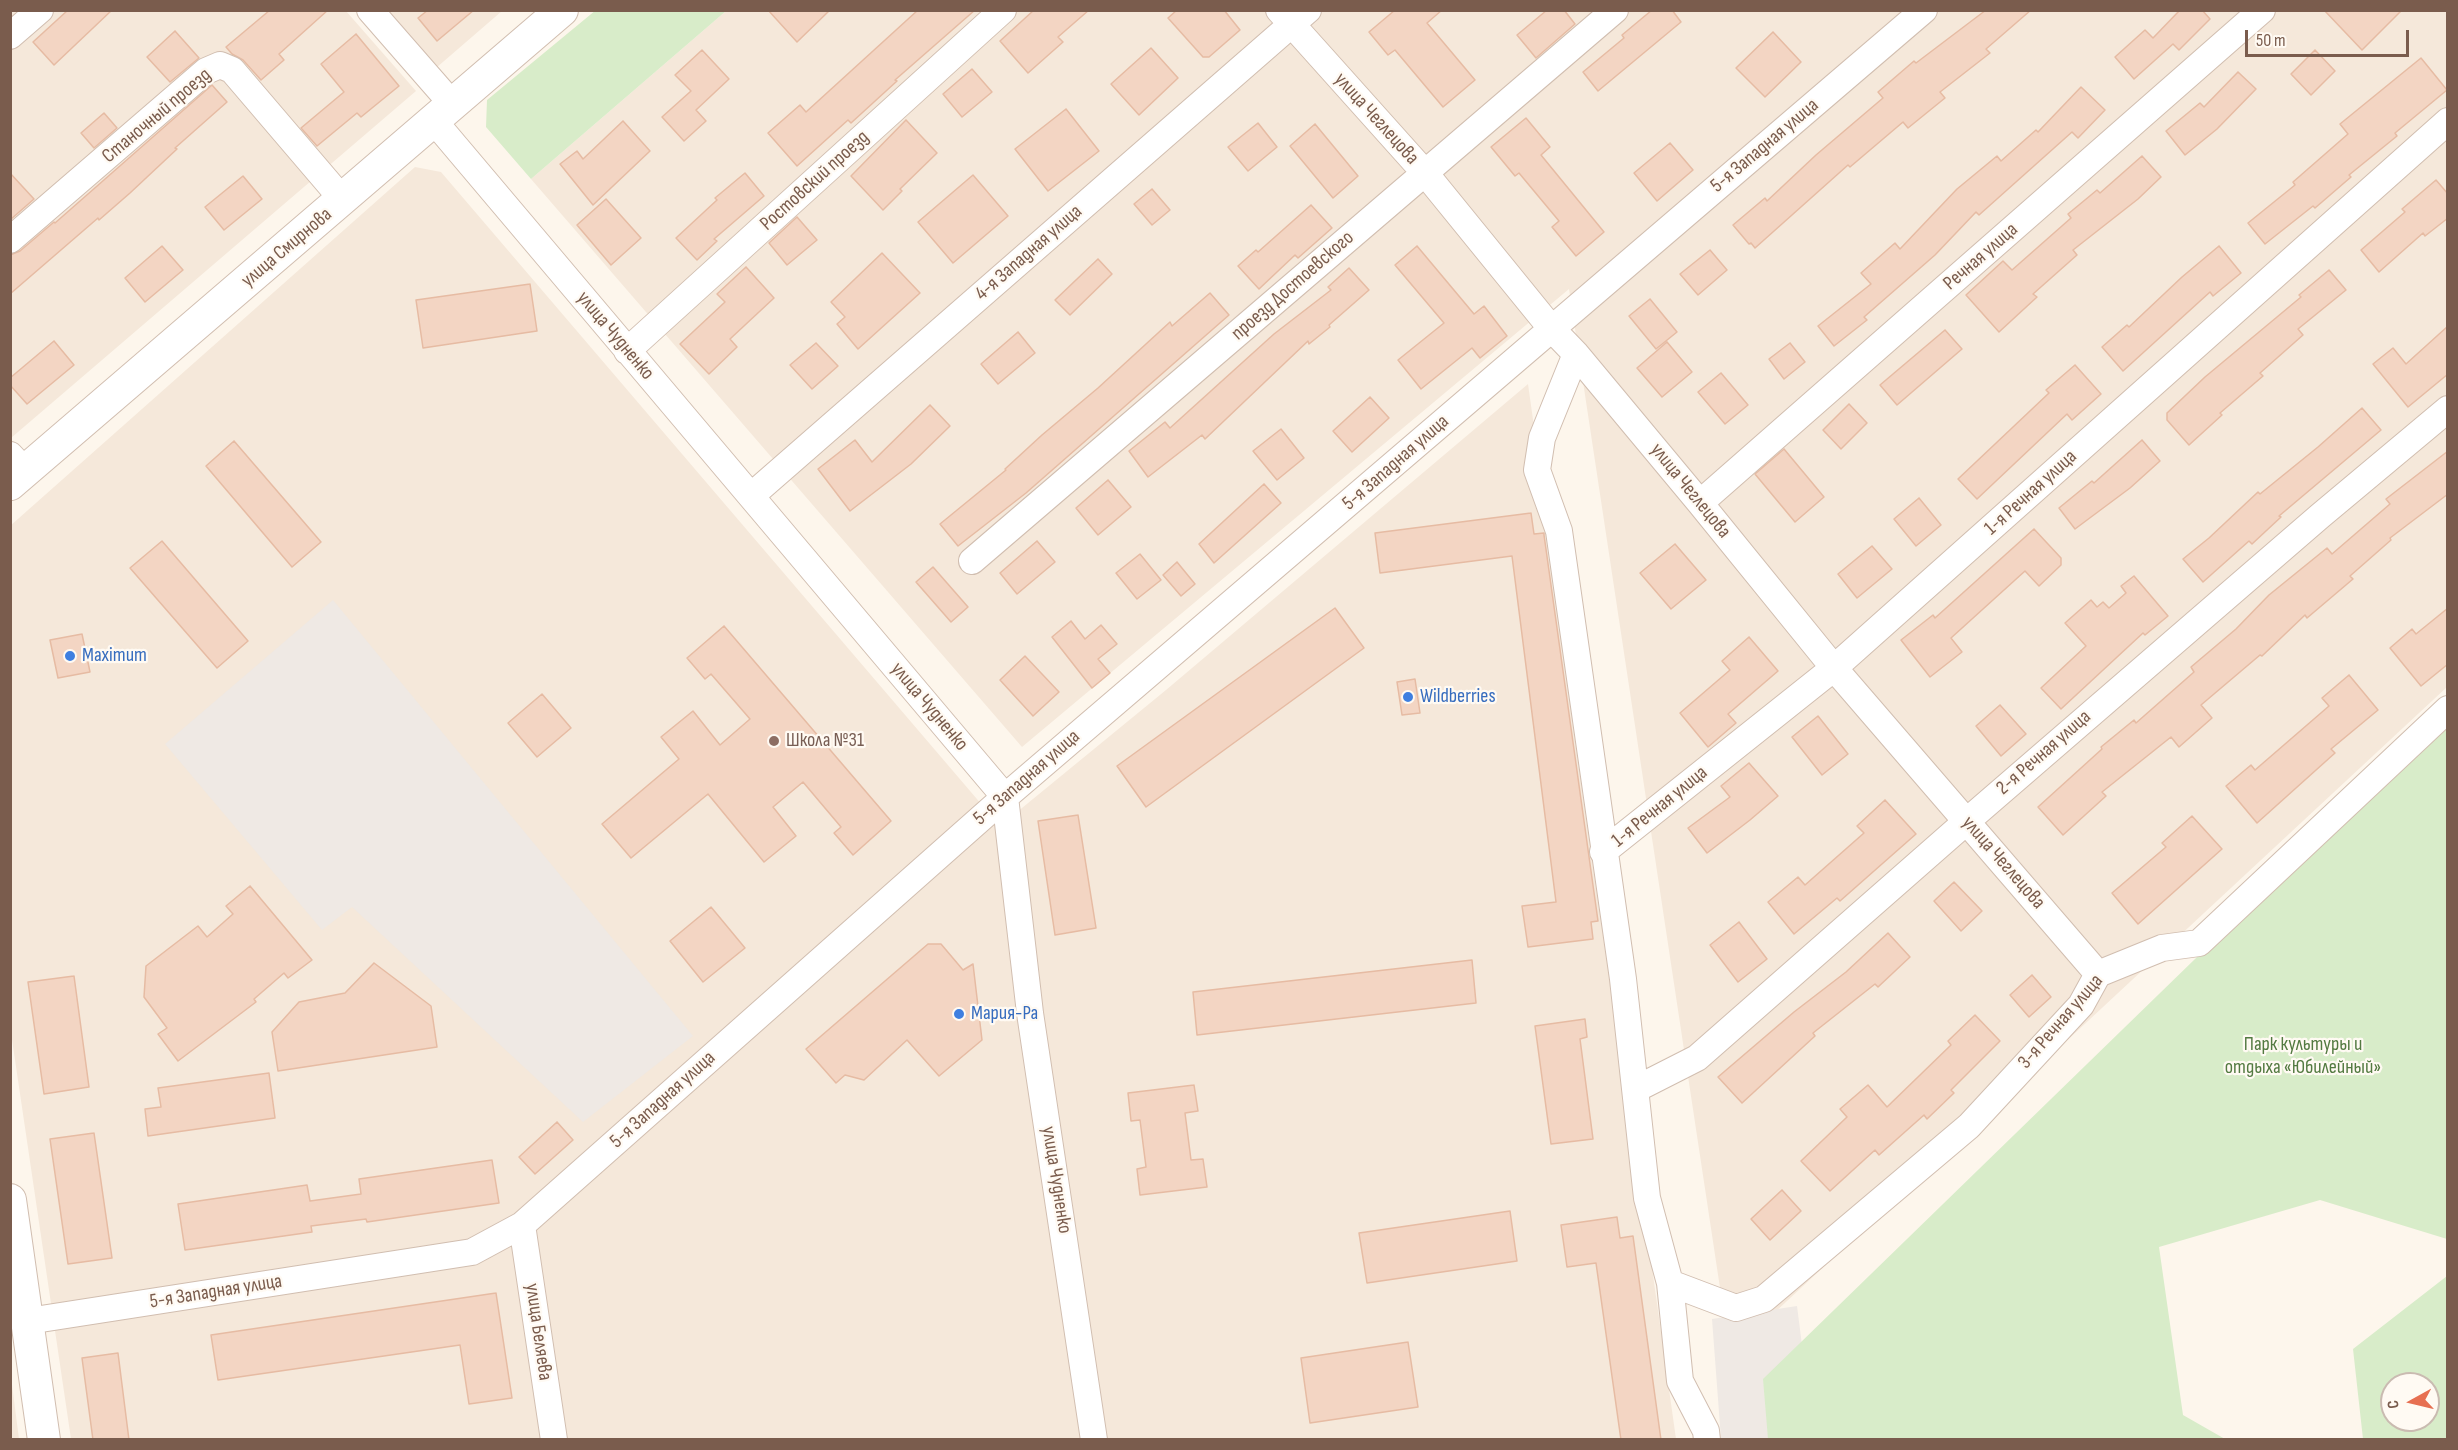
<!DOCTYPE html>
<meta charset="utf-8">
<style>
body{margin:0}
#map{position:relative;width:2458px;height:1450px;overflow:hidden;background:#fdf6ec;font-family:"Sofia Sans Condensed",sans-serif}
canvas{display:block}
.frame{position:absolute;inset:0;border:12px solid #7a5c4d;pointer-events:none}
.north{position:absolute;left:2380px;top:1372px;width:60px;height:60px;box-sizing:border-box;background:#fffaf3;border:2px solid #cabbb1;border-radius:50%;rotate:262deg;font-size:16px;font-weight:700;line-height:24px;text-align:center;color:#7a5c4d}
.north::after{content:'';display:block;margin:auto;width:21px;height:27px;background:#e76f51;clip-path:polygon(50% 0,100% 100%,50% 72%,0 100%)}
.scale{position:absolute;left:2245px;top:30px;width:164px;height:27px;box-sizing:border-box;border:3px solid #7a5c4d;border-top:0;padding-left:8px;font-size:18px;line-height:21px;white-space:nowrap;color:#7a5c4d;-webkit-text-stroke:4px #fffaf3;paint-order:stroke}
</style>
<div id="map">
<canvas width="2458" height="1450"></canvas>
<div class="frame"></div>
<div class="north">С</div>
<div class="scale">50 m</div>
</div>
<script>
const ctx = document.querySelector('canvas').getContext('2d');
ctx.lineJoin = 'round';
function fill(path, color) { ctx.fillStyle = color; ctx.fill(path, 'evenodd'); }
const shape = rows => new Path2D(rows.map(r => 'M' + r).join(''));
function trace(path, color, width, dash) { ctx.strokeStyle = color; ctx.lineWidth = width; ctx.lineCap = dash ? 'butt' : 'round'; ctx.setLineDash(dash || []); ctx.stroke(path); }
function drawText(font, color, halo, rows, align = 'center') {
  ctx.font = font + ' "Sofia Sans Condensed",sans-serif'; ctx.lineWidth = 4.5; ctx.setLineDash([]); ctx.textBaseline = 'middle'; ctx.strokeStyle = halo; ctx.fillStyle = color; for (const [text, x, y, turn = 0] of rows) {
    ctx.save(); ctx.translate(x, y); ctx.rotate((+turn || 0) * Math.PI / 180); ctx.textAlign = isNaN(turn) ? turn : align; if (halo) ctx.strokeText(text, 0, 0); ctx.fillText(text, 0, 0); ctx.restore();
  }
}
const residential = shape([
 [11,11,346,11,416,91,11,438],
 [387,11,502,11,436,68],
 [726,11,2447,11,2447,687,1730,1354,1569,289,1022,747,531,179],
 [415,167,441,172,1000,826,1166,690,1528,384,1676,1439,71,1439,10,1026,10,526],
 [10,1377,11,1377,19,1439,11,1439]
]);
const industrial = shape([
 [333,600,693,1036,583,1122,352,907,322,930,165,744],
 [1797,1306,1808,1392,1783,1439,1721,1439,1712,1319]
]);
const green = shape([
 [596,10,726,11,531,179,486,127,487,100],
 [2447,714,2447,1239,2320,1200,2159,1247,2183,1415,2225,1439,1768,1439,1763,1379],
 [2447,1276,2447,1439,2363,1439,2353,1349],
 [2392,1384,2428,1384,2428,1420,2392,1420]
]);
const building = shape([
 [68,10,112,10,54,65,33,42,68,10],
 [270,10,328,10,279,54,284,60,261,80,243,60,232,54,226,47,270,10],
 [428,10,474,10,437,41,418,18,428,10],
 [768,10,830,10,797,42,768,10],
 [918,10,975,10,895,80,897,81,851,123,848,120,797,166,768,133,800,105,806,112,918,10],
 [1034,10,1089,10,1058,37,1063,42,1028,73,1000,41,1034,10],
 [1177,10,1224,10,1240,30,1209,57,1203,57,1168,18,1177,10],
 [1395,10,1442,10,1427,23,1475,80,1443,107,1395,50,1388,55,1369,32,1395,10],
 [1547,10,1564,10,1575,24,1536,58,1517,35,1547,10],
 [1652,10,1672,10,1681,22,1598,91,1583,72,1624,38,1622,35,1652,10],
 [1986,10,2031,10,1986,49,1990,53,1940,92,1945,98,1908,128,1903,122,1850,167,1848,165,1755,248,1751,243,1749,244,1733,225,1765,198,1767,201,1816,155,1883,98,1878,92,1914,61,1916,63,1986,10],
 [2180,10,2202,10,2210,19,2179,50,2173,44,2134,79,2115,57,2145,30,2153,38,2180,10],
 [2324,10,2402,10,2362,50,2324,10],
 [175,31,199,58,170,82,147,57,175,31],
 [1773,32,1801,62,1765,97,1736,68,1773,32],
 [356,34,399,86,361,117,357,113,317,146,301,128,344,92,321,64,356,34],
 [1151,48,1178,78,1139,115,1111,84,1151,48],
 [702,50,729,79,696,110,706,121,684,141,662,117,691,91,675,75,702,50],
 [2315,50,2335,71,2311,95,2291,74,2315,50],
 [2421,58,2447,90,2395,133,2397,136,2349,175,2351,177,2315,208,2313,206,2265,244,2248,223,2295,185,2293,182,2348,134,2340,124,2421,58],
 [972,69,992,92,962,117,943,94,972,69],
 [2238,72,2256,89,2217,129,2185,155,2166,131,2200,103,2204,107,2238,72],
 [212,85,227,102,175,148,177,149,130,193,99,220,98,218,10,294,10,255,20,251,54,222,55,223,212,85],
 [2081,87,2105,110,2078,138,2072,132,1979,215,1976,212,1935,255,1864,317,1867,320,1834,346,1818,326,1871,284,1861,273,1895,243,1900,249,1957,189,1997,156,2001,161,2036,130,2038,132,2081,87],
 [1066,109,1099,151,1048,191,1015,149,1066,109],
 [104,113,117,128,94,148,81,133,104,113],
 [1526,118,1550,147,1541,155,1604,232,1576,256,1552,227,1559,221,1519,173,1515,176,1491,147,1526,118],
 [906,120,937,153,900,189,902,191,883,210,851,176,906,120],
 [623,121,650,151,593,205,560,164,577,151,583,159,623,121],
 [1258,123,1277,147,1248,171,1228,147,1258,123],
 [1315,124,1358,176,1333,198,1290,146,1315,124],
 [1670,143,1693,170,1657,201,1634,173,1670,143],
 [2142,156,2161,177,2138,199,2073,250,2077,255,2033,294,2037,297,1999,332,1966,295,2003,261,2012,270,2071,218,2068,214,2097,190,2100,193,2142,156],
 [10,173,34,199,10,220,10,173],
 [745,173,764,196,714,239,717,241,697,260,676,238,717,200,715,198,745,173],
 [973,175,1008,216,953,263,918,222,973,175],
 [243,176,262,199,224,230,205,207,243,176],
 [2436,180,2448,194,2448,218,2425,236,2423,233,2379,272,2361,250,2405,212,2402,209,2436,180],
 [1152,189,1170,210,1152,225,1134,204,1152,189],
 [606,199,641,238,611,265,577,225,606,199],
 [1311,205,1332,228,1298,258,1295,255,1259,289,1238,266,1256,250,1258,252,1311,205],
 [797,217,817,240,787,265,769,243,797,217],
 [162,246,183,270,145,302,125,278,162,246],
 [1417,246,1474,314,1484,306,1507,336,1480,358,1472,348,1421,389,1398,360,1444,323,1395,265,1417,246],
 [2219,246,2241,273,2213,296,2210,292,2123,371,2102,347,2127,325,2129,327,2182,277,2219,246],
 [1710,250,1727,270,1698,295,1680,274,1710,250],
 [882,253,920,293,858,349,837,324,845,317,831,302,882,253],
 [1098,259,1112,274,1070,315,1055,300,1098,259],
 [746,267,774,298,730,339,737,347,709,374,680,344,725,302,717,294,746,267],
 [1349,268,1369,290,1329,325,1330,327,1309,344,1308,341,1205,439,1202,435,1148,477,1129,451,1165,422,1170,428,1274,334,1331,290,1328,287,1349,268],
 [2329,270,2346,290,2298,329,2303,335,2260,373,2263,376,2220,413,2222,415,2189,445,2167,420,2167,413,2205,377,2301,297,2299,295,2329,270],
 [530,284,537,331,423,348,416,300,530,284],
 [1210,293,1229,315,1026,493,958,546,940,524,1006,470,1005,469,1042,435,1098,388,1170,322,1172,326,1210,293],
 [1650,299,1677,332,1656,349,1629,316,1650,299],
 [2448,326,2448,374,2408,407,2373,364,2393,348,2406,364,2448,326],
 [1945,330,1962,349,1897,405,1880,385,1945,330],
 [1018,332,1035,353,998,384,981,364,1018,332],
 [54,341,74,365,27,404,10,385,10,378,54,341],
 [1667,342,1692,372,1662,397,1637,368,1667,342],
 [816,343,838,366,812,389,790,365,816,343],
 [1790,343,1805,362,1784,379,1769,359,1790,343],
 [2075,365,2101,394,2072,420,2067,414,1977,499,1958,479,2049,393,2046,390,2075,365],
 [1721,373,1748,405,1725,424,1698,392,1721,373],
 [1370,397,1389,418,1352,452,1333,431,1370,397],
 [1849,404,1867,423,1841,449,1823,430,1849,404],
 [930,405,950,426,911,464,850,511,818,469,855,440,872,462,930,405],
 [2362,408,2381,430,2279,516,2281,517,2252,544,2249,541,2203,582,2183,559,2209,538,2258,492,2260,494,2318,447,2362,408],
 [1281,429,1304,458,1277,480,1253,451,1281,429],
 [2142,440,2160,461,2130,488,2075,529,2059,508,2092,481,2094,483,2142,440],
 [234,441,321,542,292,567,206,466,234,441],
 [1784,449,1824,497,1795,522,1755,474,1784,449],
 [2448,451,2448,494,2390,538,2391,540,2350,576,2353,579,2307,618,2305,615,2262,656,2260,655,2201,705,2212,718,2179,747,2171,737,2102,792,2106,796,2063,835,2038,807,2102,749,2101,747,2134,720,2136,723,2194,672,2191,667,2236,629,2269,595,2327,548,2332,554,2390,504,2386,499,2448,451],
 [1108,480,1131,507,1098,535,1076,508,1108,480],
 [1264,484,1281,503,1214,563,1199,544,1264,484],
 [1919,498,1941,525,1916,546,1894,519,1919,498],
 [1531,513,1534,534,1544,533,1544,535,1598,921,1591,922,1593,939,1528,947,1522,906,1556,902,1512,556,1380,573,1375,533,1531,513],
 [2034,529,2061,558,2061,565,2039,586,2025,571,1951,638,1962,652,1930,677,1901,640,1933,615,1935,618,2034,529],
 [162,541,248,641,217,668,130,568,162,541],
 [1037,541,1055,562,1017,594,1000,573,1037,541],
 [1675,544,1706,580,1671,609,1640,573,1675,544],
 [1872,546,1892,569,1857,598,1838,574,1872,546],
 [1140,554,1161,580,1137,599,1116,573,1140,554],
 [1177,562,1195,584,1181,596,1163,575,1177,562],
 [933,567,968,607,951,622,916,582,933,567],
 [2134,576,2168,616,2145,635,2143,633,2061,709,2041,688,2086,646,2065,623,2091,600,2097,607,2103,602,2109,608,2126,593,2121,586,2134,576],
 [1335,608,1364,648,1146,807,1117,766,1335,608],
 [2448,608,2448,664,2421,686,2390,648,2412,629,2416,634,2448,608],
 [1071,621,1085,639,1101,625,1117,644,1098,659,1110,673,1092,688,1052,637,1071,621],
 [724,626,891,821,853,855,834,833,841,827,803,782,773,807,796,836,764,862,708,794,631,858,602,824,679,759,661,737,693,711,720,745,750,719,711,674,705,679,687,658,724,626],
 [82,634,90,672,58,678,50,640,82,634],
 [1749,637,1778,671,1728,714,1736,723,1708,747,1680,713,1730,670,1722,661,1749,637],
 [1025,656,1059,692,1033,716,1000,680,1025,656],
 [2349,675,2378,710,2331,749,2335,753,2257,823,2226,786,2251,765,2255,770,2329,706,2322,698,2349,675],
 [1415,679,1420,713,1402,715,1397,682,1415,679],
 [542,694,571,728,537,757,508,723,542,694],
 [2000,705,2026,734,2001,756,1976,726,2000,705],
 [1818,716,1848,754,1822,775,1792,737,1818,716],
 [1749,763,1778,796,1750,820,1707,853,1688,828,1730,797,1721,786,1749,763],
 [1885,800,1916,834,1840,901,1837,898,1794,934,1768,902,1798,877,1805,885,1864,833,1857,826,1885,800],
 [1078,815,1096,928,1055,935,1038,821,1078,815],
 [2192,816,2222,849,2138,924,2112,893,2166,847,2162,843,2192,816],
 [1954,882,1982,911,1961,931,1934,901,1954,882],
 [250,886,312,960,288,978,284,973,254,999,256,1002,178,1061,158,1034,167,1028,144,997,146,966,198,926,207,937,233,914,226,906,250,886],
 [711,907,745,948,703,982,670,941,711,907],
 [1739,922,1767,959,1738,982,1710,945,1739,922],
 [1888,933,1910,957,1878,987,1875,984,1813,1033,1815,1036,1742,1103,1718,1077,1794,1012,1846,972,1888,933],
 [928,944,941,944,963,970,973,964,982,1040,939,1076,907,1040,864,1080,845,1075,836,1083,806,1049,928,944],
 [1472,960,1476,1003,1197,1035,1193,992,1472,960],
 [374,963,431,1006,437,1047,278,1071,272,1032,299,1002,345,993,374,963],
 [2032,975,2051,997,2029,1017,2010,995,2032,975],
 [74,976,89,1087,44,1094,28,982,74,976],
 [1975,1015,2000,1041,1951,1090,1954,1093,1927,1119,1924,1115,1879,1155,1875,1150,1830,1191,1801,1161,1847,1117,1840,1109,1868,1085,1887,1107,1951,1045,1948,1041,1975,1015],
 [1585,1019,1587,1037,1580,1039,1593,1139,1551,1144,1535,1026,1585,1019],
 [269,1073,275,1118,148,1136,145,1109,161,1107,158,1088,269,1073],
 [1194,1085,1198,1111,1185,1113,1191,1160,1203,1159,1207,1187,1140,1195,1137,1169,1146,1167,1140,1120,1131,1121,1128,1093,1194,1085],
 [557,1122,573,1140,535,1174,519,1157,557,1122],
 [94,1133,112,1258,68,1264,50,1139,94,1133],
 [492,1160,499,1203,367,1222,366,1219,311,1226,312,1232,185,1250,178,1204,307,1185,310,1201,361,1194,359,1179,492,1160],
 [1782,1190,1801,1211,1770,1240,1751,1219,1782,1190],
 [1510,1211,1517,1261,1367,1283,1359,1233,1510,1211],
 [1617,1217,1620,1238,1633,1236,1661,1440,1621,1440,1596,1263,1567,1267,1561,1225,1617,1217],
 [496,1293,512,1398,469,1404,460,1345,218,1380,211,1335,496,1293],
 [1408,1342,1418,1407,1310,1423,1301,1358,1408,1342],
 [118,1353,129,1440,93,1440,82,1358,118,1353]
]);
const minor = shape([
 [370,10,453,105],
 [1279,10,1425,173,1551,328,1576,354,1700,503,1834,668,2098,974],
 [10,36,40,10],
 [434,121,1005,797,1030,1013,1094,1440],
 [10,240,206,71,220,65,232,70,343,200],
 [627,351,1003,10],
 [1576,354,1542,438,1537,470,1559,531,1623,979,1647,1198,1670,1283,1680,1381,1706,1431,1707,1440],
 [10,455,25,471],
 [751,496,1308,10],
 [1700,503,2262,10],
 [972,561,1615,10],
 [1603,852,1834,668,2448,121],
 [1636,1089,1697,1058,1967,821,2320,516,2448,409],
 [522,1225,554,1440],
 [1670,1283,1736,1308,1764,1299,1969,1126,2081,1005,2098,974,2162,948,2199,943,2448,709],
 [28,1321,472,1252,522,1225,1005,797,1924,10]
]);
const tertiary = shape([
 [10,484,562,10],
 [10,1200,44,1440]
]);
const markers = [
 [70,656,6,"#3f7fe0"],
 [1408,697,6,"#3f7fe0"],
 [774,741,6,"#8d6e63"],
 [959,1014,6,"#3f7fe0"]
];
const streetNames = [
 ["Станочный проезд",157,116,-40],
 ["улица Чеглецова",1376,119,48],
 ["5-я Западная улица",1765,146,-40],
 ["Ростовский проезд",815,181,-42],
 ["улица Смирнова",287,248,-40],
 ["4-я Западная улица",1029,253,-41],
 ["Речная улица",1981,257,-41],
 ["проезд Достоевского",1293,286,-41],
 ["улица Чудненко",615,336,50],
 ["5-я Западная улица",1396,463,-41],
 ["улица Чеглецова",1690,491,51],
 ["1-я Речная улица",2031,493,-42],
 ["улица Чудненко",929,707,50],
 ["2-я Речная улица",2044,753,-41],
 ["5-я Западная улица",1027,778,-41],
 ["1-я Речная улица",1660,807,-39],
 ["улица Чеглецова",2003,863,49],
 ["3-я Речная улица",2061,1022,-49],
 ["5-я Западная улица",663,1100,-42],
 ["улица Чудненко",1056,1180,81],
 ["5-я Западная улица",216,1292,-9],
 ["улица Беляева",538,1332,82]
];
const shopNames = [
 ["Maximum",82,656],
 ["Wildberries",1420,697],
 ["Мария-Ра",971,1014]
];
const educationNames = [
 ["Школа №31",786,741]
];
const parkNames = [
 ["Парк культуры и",2303,1045],
 ["отдыха «Юбилейный»",2303,1068]
];
fill(residential, '#f5e8da');
fill(industrial, '#efe9e4');
fill(green, '#d8ecc9');
fill(building, '#f3d5c3');
trace(building, '#e6bba3', 1.5);
trace(minor, '#d1beb0', 28);
trace(tertiary, '#d1beb0', 34);
trace(minor, '#fff', 26);
trace(tertiary, '#fff', 32);
for (const [x, y, r, color] of markers) { const dot = new Path2D(); dot.arc(x, y, r, 0, 2 * Math.PI); ctx.fillStyle = color; ctx.fill(dot); trace(dot, '#fffaf3', 2); }
drawText('20px', '#7a5c4d', '#fffaf3', streetNames);
drawText('20px', '#366cbe', '#fffaf3', shopNames, 'left');
drawText('20px', '#785e54', '#fffaf3', educationNames, 'left');
drawText('20px', '#537a41', '#fffaf3', parkNames);
</script>
